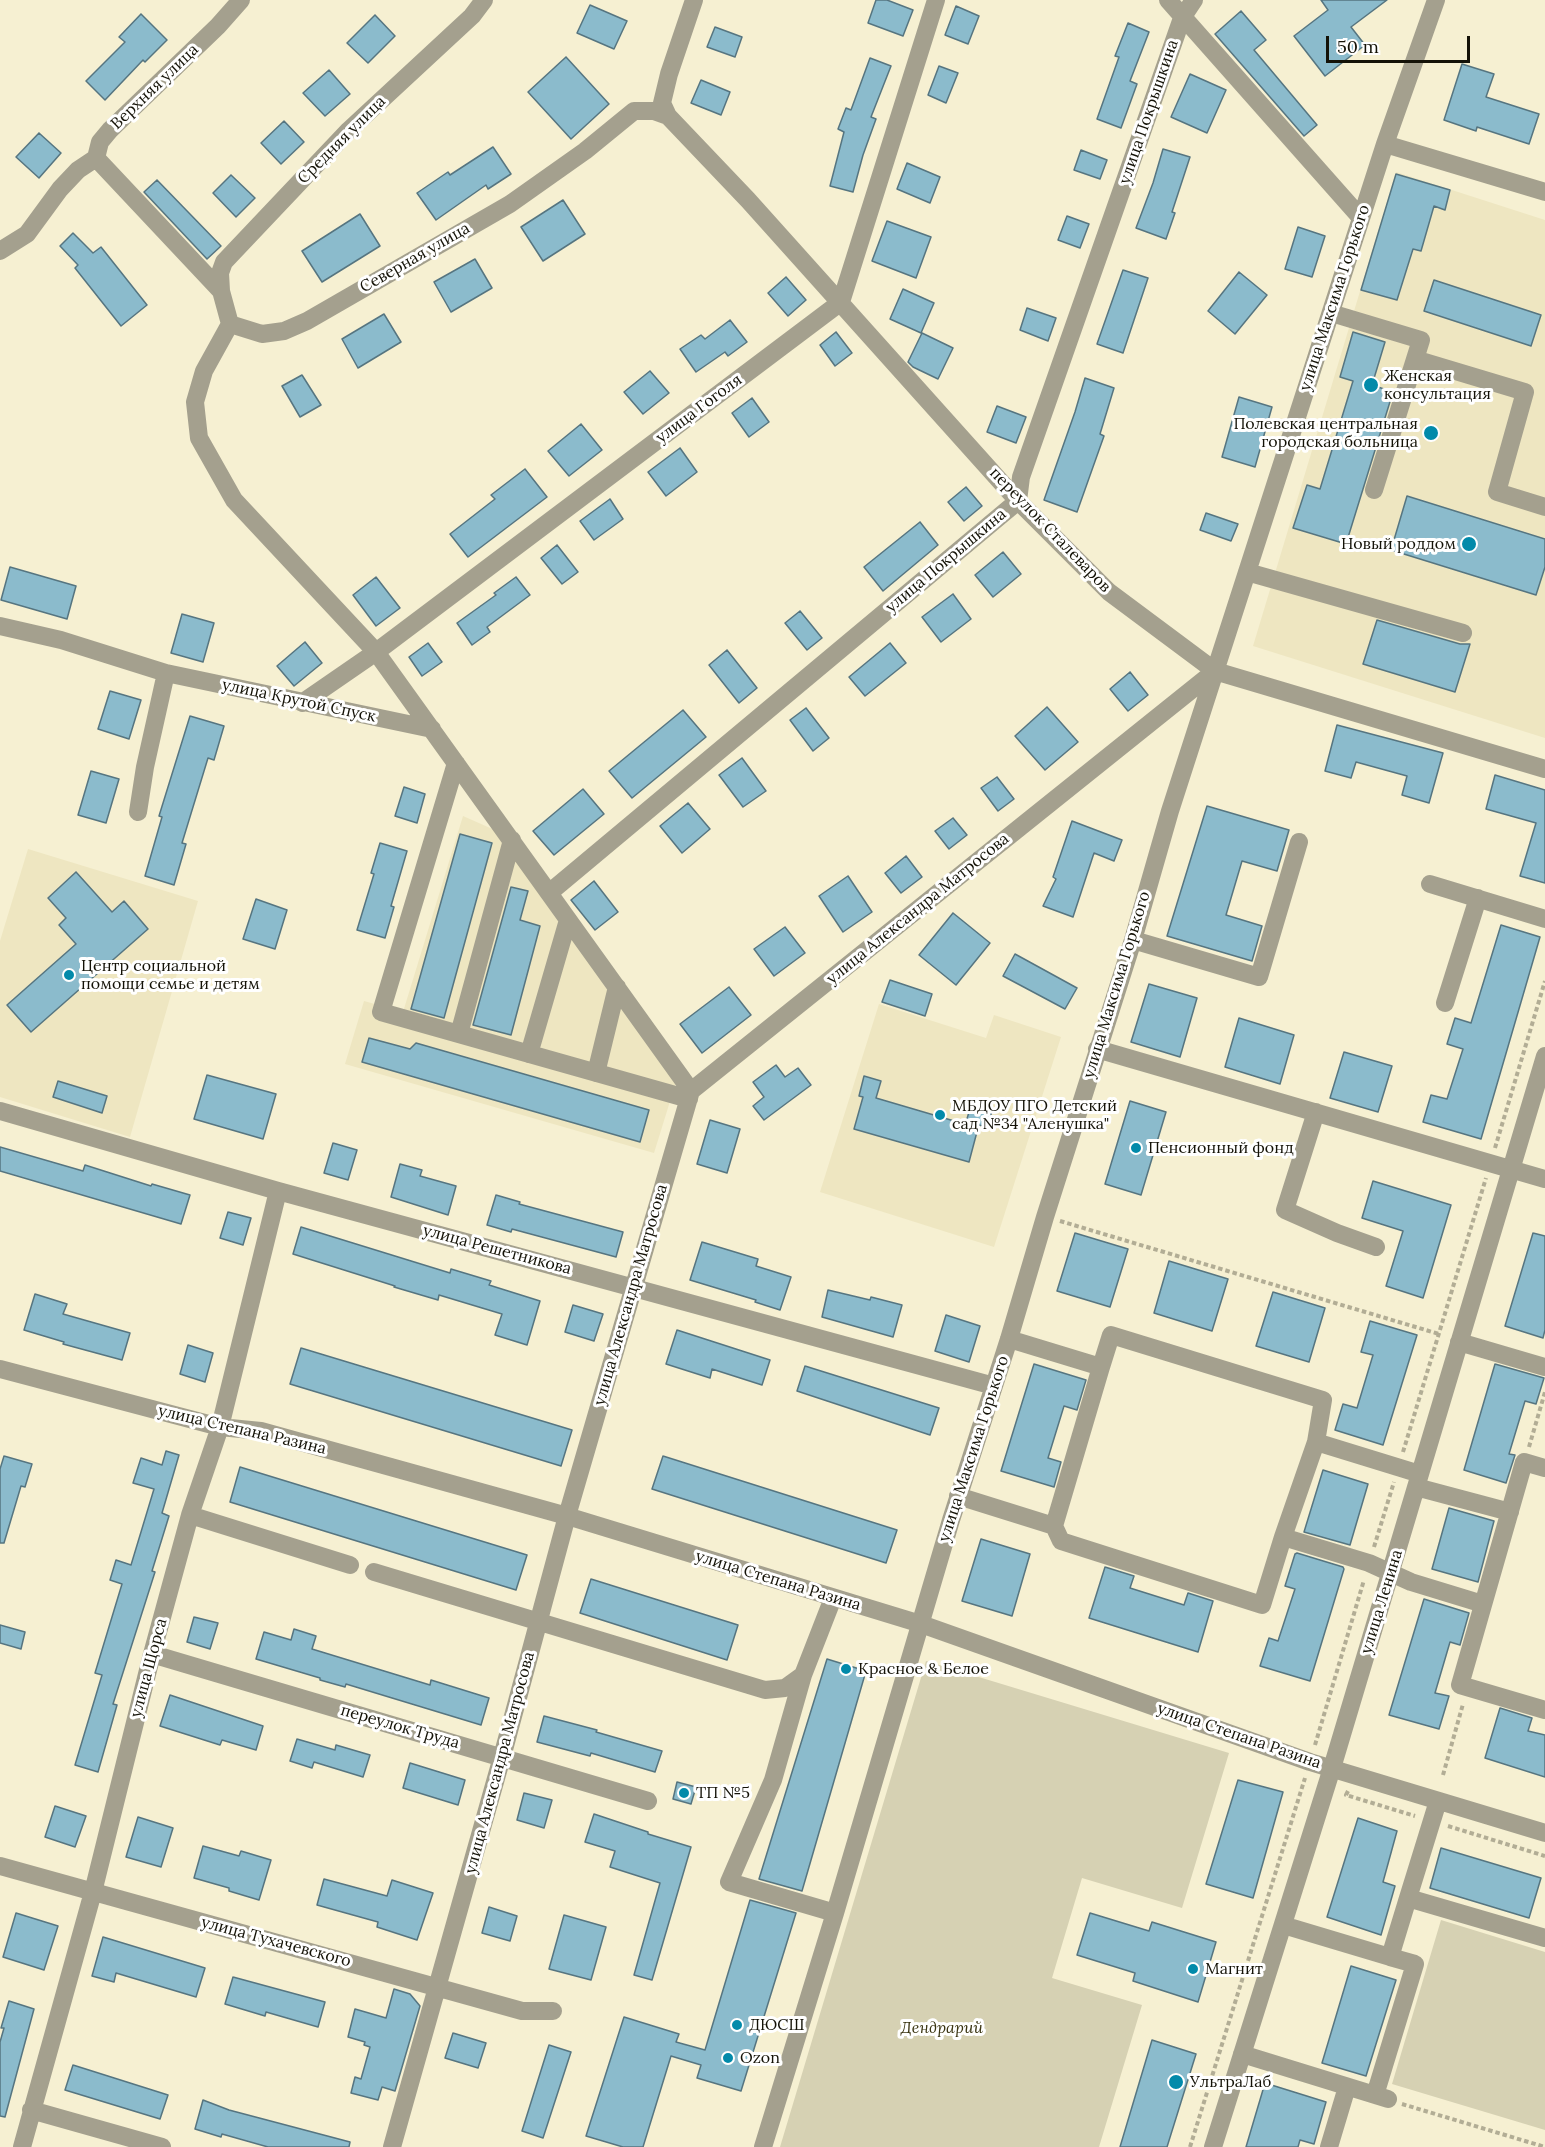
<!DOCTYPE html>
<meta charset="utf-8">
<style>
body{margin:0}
#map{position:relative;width:1545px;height:2147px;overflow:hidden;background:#f6f0d2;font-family:Lora,serif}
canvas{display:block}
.scale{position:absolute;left:1326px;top:36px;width:144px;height:27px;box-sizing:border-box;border:3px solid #141207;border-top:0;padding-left:8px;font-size:18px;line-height:21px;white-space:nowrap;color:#141207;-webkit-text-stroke:4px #fff;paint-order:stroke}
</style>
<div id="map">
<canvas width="1545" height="2147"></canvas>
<div class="scale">50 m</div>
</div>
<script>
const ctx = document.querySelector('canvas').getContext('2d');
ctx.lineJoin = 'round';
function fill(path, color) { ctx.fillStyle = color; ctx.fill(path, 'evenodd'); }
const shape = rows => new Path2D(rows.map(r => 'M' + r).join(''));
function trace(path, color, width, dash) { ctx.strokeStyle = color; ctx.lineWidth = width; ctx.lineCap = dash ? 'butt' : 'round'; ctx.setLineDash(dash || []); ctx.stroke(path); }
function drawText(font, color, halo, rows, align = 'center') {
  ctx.font = font + ' Lora,serif'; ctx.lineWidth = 6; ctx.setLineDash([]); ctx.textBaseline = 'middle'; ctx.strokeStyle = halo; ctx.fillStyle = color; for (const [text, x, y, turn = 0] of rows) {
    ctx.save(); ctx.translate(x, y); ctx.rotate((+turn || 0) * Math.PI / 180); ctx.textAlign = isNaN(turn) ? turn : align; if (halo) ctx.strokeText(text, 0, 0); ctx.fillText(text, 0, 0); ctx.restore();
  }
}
const built = shape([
 [1396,172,1545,220,1545,738,1253,646],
 [463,816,497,831,676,1082,654,1153,345,1064,364,1001,403,1012],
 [28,849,198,901,130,1137,0,1097,0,941],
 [879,1004,986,1038,994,1015,1061,1037,994,1247,820,1192]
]);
const green = shape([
 [926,1661,1229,1753,1182,1908,1082,1878,1052,1978,1142,2005,1099,2147,780,2147],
 [1441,1920,1545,1952,1545,2130,1392,2084]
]);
const building = shape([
 [876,0,887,0,913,10,903,36,868,23,876,0],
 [1321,0,1387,0,1351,27,1365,45,1325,76,1294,36,1328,10,1321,0],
 [590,5,627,21,614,49,577,33,590,5],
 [956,6,979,16,968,44,945,35,956,6],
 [1241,11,1266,40,1254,50,1317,125,1304,136,1215,34,1241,11],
 [141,14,167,40,145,62,143,60,105,100,86,81,125,42,119,37,141,14],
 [375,15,395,36,368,63,347,43,375,15],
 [1128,23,1149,32,1130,81,1137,84,1121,128,1097,119,1119,57,1115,56,1128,23],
 [715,27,742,37,735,57,707,47,715,27],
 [566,57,609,104,571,139,528,92,566,57],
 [870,58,891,66,871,117,876,119,863,155,853,192,830,186,844,132,838,129,846,108,851,110,870,58],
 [1462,64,1494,74,1486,97,1539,114,1529,144,1477,127,1476,131,1444,120,1462,64],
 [939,66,958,73,946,103,928,95,939,66],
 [329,70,350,94,325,116,303,93,329,70],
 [1190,74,1226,90,1207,133,1171,117,1190,74],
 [701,80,730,92,721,115,691,103,701,80],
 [284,121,304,142,281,164,261,143,284,121],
 [39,133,61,153,39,178,16,157,39,133],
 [493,147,511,174,488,189,486,185,436,220,417,193,448,172,450,175,493,147],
 [1163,149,1190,157,1172,212,1175,213,1166,239,1136,228,1153,183,1163,149],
 [1081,150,1107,160,1100,179,1074,170,1081,150],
 [907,163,940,177,930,203,897,189,907,163],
 [1396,174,1450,190,1445,210,1434,206,1421,251,1413,249,1397,300,1361,290,1396,174],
 [231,175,255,198,236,217,213,193,231,175],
 [157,180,221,246,207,259,144,192,157,180],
 [563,200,585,234,543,261,521,227,563,200],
 [360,214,380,246,322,282,302,251,360,214],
 [1067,216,1089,224,1080,248,1058,240,1067,216],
 [887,221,931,237,916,278,872,261,887,221],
 [1298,227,1325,236,1312,277,1285,269,1298,227],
 [73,233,93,253,101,247,147,305,121,326,75,268,78,265,60,246,73,233],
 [475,259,492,288,451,312,434,282,475,259],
 [1123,270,1148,278,1123,353,1097,344,1123,270],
 [1239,272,1267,295,1235,334,1208,311,1239,272],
 [786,277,806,300,788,316,768,293,786,277],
 [1434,280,1541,315,1531,346,1424,311,1434,280],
 [903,289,934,303,921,333,890,319,903,289],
 [1027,308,1056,318,1048,341,1020,330,1027,308],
 [384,314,401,342,358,368,342,339,384,314],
 [730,320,747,342,728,356,725,352,696,372,680,349,701,335,705,339,730,320],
 [836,332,852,353,835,366,820,345,836,332],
 [1353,332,1385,342,1372,385,1393,392,1346,544,1293,528,1307,485,1320,489,1353,381,1340,377,1353,332],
 [922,333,953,348,938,379,913,367,908,362,922,333],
 [650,371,669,393,643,414,624,392,650,371],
 [302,375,321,405,300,417,282,386,302,375],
 [1085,378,1114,388,1100,434,1104,436,1077,512,1044,500,1075,412,1085,378],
 [1239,397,1272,407,1255,467,1222,457,1239,397],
 [752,398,769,422,749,437,732,413,752,398],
 [997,406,1026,417,1016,443,987,432,997,406],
 [581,424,602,450,569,476,548,451,581,424],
 [680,448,697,472,666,496,648,472,680,448],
 [525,469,547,497,468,557,450,534,495,499,491,495,525,469],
 [966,487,982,506,964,521,948,502,966,487],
 [1407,496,1545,539,1545,567,1536,595,1391,550,1407,496],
 [610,499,623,519,594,540,580,521,610,499],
 [1206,513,1238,524,1231,541,1200,530,1206,513],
 [920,522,938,545,883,591,864,567,920,522],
 [557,545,578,572,562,584,541,558,557,545],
 [1003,552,1021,574,993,597,975,575,1003,552],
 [10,567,76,586,67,619,1,600,10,567],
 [376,577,400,608,376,626,353,595,376,577],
 [516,577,530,595,487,627,490,632,472,645,457,623,496,595,494,593,516,577],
 [953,594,971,619,941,642,922,617,953,594],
 [800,611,822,638,807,650,785,623,800,611],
 [182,614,214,623,203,662,171,653,182,614],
 [1377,620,1460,644,1470,644,1455,692,1363,664,1377,620],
 [305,642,322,663,294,686,277,666,305,642],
 [428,643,442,662,422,676,409,657,428,643],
 [890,643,906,663,865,696,849,677,890,643],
 [727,650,757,688,739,703,709,665,727,650],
 [1130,672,1148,695,1128,711,1110,689,1130,672],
 [110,691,141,700,129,739,98,729,110,691],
 [1047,707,1078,742,1045,770,1015,736,1047,707],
 [806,708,829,738,813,751,790,720,806,708],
 [683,710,706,737,632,798,609,771,683,710],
 [190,716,224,726,214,760,208,758,182,843,186,844,174,885,145,876,162,817,159,816,190,716],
 [1337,725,1443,753,1429,803,1402,795,1407,776,1356,762,1351,778,1325,771,1337,725],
 [742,758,766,791,743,807,719,775,742,758],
 [91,771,119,779,106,823,78,815,91,771],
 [1495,775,1545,790,1545,883,1520,876,1536,823,1486,809,1495,775],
 [997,777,1014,799,998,811,981,788,997,777],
 [404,787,425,794,417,823,395,816,404,787],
 [583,789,604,814,554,855,533,831,583,789],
 [688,803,710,829,682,853,660,826,688,803],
 [1207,806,1289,830,1277,871,1242,861,1226,915,1262,926,1252,961,1167,936,1207,806],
 [953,818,967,835,949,849,935,831,953,818],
 [1072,821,1122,840,1114,861,1094,853,1073,917,1043,906,1056,879,1053,877,1072,821],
 [460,834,492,843,444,1018,411,1009,460,834],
 [380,843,407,851,391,906,394,907,385,938,357,930,374,874,371,873,380,843],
 [906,856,922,877,901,893,885,873,906,856],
 [76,872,112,912,124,901,148,929,31,1032,7,1005,76,944,59,925,66,918,48,898,76,872],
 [848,876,872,912,843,932,819,896,848,876],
 [594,881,618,912,595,930,571,900,594,881],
 [511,887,528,891,520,920,540,926,511,1035,473,1025,511,887],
 [256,899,287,910,275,949,243,939,256,899],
 [953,913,990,943,956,985,919,955,953,913],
 [1501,925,1540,937,1481,1139,1423,1122,1431,1095,1447,1099,1463,1049,1447,1044,1455,1018,1471,1023,1501,925],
 [785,927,805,953,774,976,754,949,785,927],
 [1015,954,1077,988,1065,1009,1003,976,1015,954],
 [890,980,932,994,925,1016,882,1002,890,980],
 [1149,984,1197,998,1180,1057,1131,1042,1149,984],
 [729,987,751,1015,702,1053,680,1024,729,987],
 [1239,1018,1294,1035,1280,1084,1225,1067,1239,1018],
 [369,1038,410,1049,416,1043,649,1110,640,1142,362,1062,369,1038],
 [1344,1052,1392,1066,1378,1112,1330,1098,1344,1052],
 [776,1065,785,1077,798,1068,811,1085,764,1120,753,1106,764,1097,753,1082,776,1065],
 [207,1075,276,1094,263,1139,194,1119,207,1075],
 [864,1076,881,1081,876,1098,978,1128,969,1162,854,1129,863,1097,859,1096,864,1076],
 [58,1081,107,1096,102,1113,53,1097,58,1081],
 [1130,1101,1166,1112,1141,1195,1105,1184,1130,1101],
 [972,1102,993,1108,987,1127,966,1122,972,1102],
 [710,1120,740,1129,727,1173,697,1164,710,1120],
 [333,1143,357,1150,348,1180,324,1173,333,1143],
 [0,1147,83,1171,85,1165,151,1186,152,1184,190,1195,181,1224,0,1171,0,1147],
 [400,1164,422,1170,420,1176,456,1186,448,1215,391,1197,400,1164],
 [1373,1181,1451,1205,1423,1298,1386,1286,1403,1231,1362,1218,1373,1181],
 [496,1195,520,1202,519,1204,623,1232,616,1257,512,1229,511,1232,487,1225,496,1195],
 [228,1212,251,1218,243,1245,220,1238,228,1212],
 [301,1227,450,1273,451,1269,491,1281,489,1285,540,1301,527,1345,495,1335,502,1314,439,1295,438,1300,394,1287,395,1286,293,1254,301,1227],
 [1075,1233,1128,1249,1110,1307,1057,1291,1075,1233],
 [1533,1233,1545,1236,1545,1330,1543,1338,1505,1326,1533,1233],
 [702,1242,758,1259,756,1266,791,1277,780,1310,755,1302,756,1300,690,1280,702,1242],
 [1169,1261,1228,1279,1212,1331,1154,1313,1169,1261],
 [828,1290,870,1300,871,1297,902,1305,893,1337,822,1317,828,1290],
 [1273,1292,1325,1308,1309,1362,1256,1346,1273,1292],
 [35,1294,67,1304,63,1314,130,1333,122,1360,63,1344,64,1342,24,1330,35,1294],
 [573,1305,603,1314,594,1341,565,1332,573,1305],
 [946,1315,980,1326,969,1362,935,1351,946,1315],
 [1370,1321,1417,1335,1383,1445,1335,1430,1343,1404,1357,1408,1373,1355,1361,1352,1370,1321],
 [677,1330,770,1360,762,1385,712,1369,710,1378,666,1364,677,1330],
 [188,1345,213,1353,205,1382,180,1374,188,1345],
 [301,1348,572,1430,561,1466,290,1384,301,1348],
 [1034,1364,1086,1380,1077,1410,1064,1406,1048,1458,1061,1462,1054,1487,1001,1471,1034,1364],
 [1495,1364,1544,1378,1536,1404,1525,1401,1509,1454,1515,1455,1506,1483,1464,1470,1495,1364],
 [805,1366,939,1408,930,1435,797,1391,805,1366],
 [166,1451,179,1455,162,1513,169,1516,152,1571,155,1572,113,1704,117,1705,98,1772,75,1765,102,1675,95,1673,122,1584,110,1580,116,1560,131,1565,154,1489,133,1483,141,1458,162,1465,166,1451],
 [4,1456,32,1464,25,1487,21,1486,4,1543,0,1543,0,1469,4,1456],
 [663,1456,897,1530,886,1563,652,1489,663,1456],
 [240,1467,527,1555,516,1590,230,1502,240,1467],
 [1323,1470,1368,1484,1350,1545,1304,1532,1323,1470],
 [1449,1508,1494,1521,1478,1582,1432,1569,1449,1508],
 [981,1539,1030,1554,1012,1616,962,1601,981,1539],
 [1297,1553,1343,1567,1344,1569,1310,1681,1260,1666,1269,1638,1278,1641,1295,1589,1285,1586,1295,1554,1297,1553],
 [1105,1567,1134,1576,1130,1588,1184,1605,1188,1593,1213,1601,1198,1652,1089,1618,1105,1567],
 [591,1579,738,1625,727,1660,580,1613,591,1579],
 [1424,1599,1469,1613,1460,1645,1450,1642,1435,1693,1449,1696,1439,1729,1389,1715,1424,1599],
 [194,1617,218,1623,210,1649,187,1642,194,1617],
 [0,1625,25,1632,21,1649,0,1643,0,1625],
 [294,1629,316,1636,312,1649,430,1685,431,1680,489,1698,481,1725,346,1684,345,1687,320,1680,320,1678,256,1659,264,1632,291,1640,294,1629],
 [827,1659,866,1671,802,1891,759,1879,827,1659],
 [170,1695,263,1726,256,1750,222,1740,220,1745,160,1726,170,1695],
 [1500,1708,1532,1718,1528,1731,1545,1735,1545,1777,1485,1758,1500,1708],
 [544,1716,597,1730,596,1732,662,1751,655,1772,591,1753,590,1756,537,1742,544,1716],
 [297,1739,335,1750,336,1745,370,1755,363,1777,314,1762,312,1768,290,1761,297,1739],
 [410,1763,465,1780,458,1805,403,1788,410,1763],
 [1238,1780,1283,1792,1253,1898,1206,1884,1238,1780],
 [677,1782,696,1787,691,1804,673,1799,677,1782],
 [524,1793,552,1800,544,1828,517,1820,524,1793],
 [55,1806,86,1816,75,1847,45,1837,55,1806],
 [594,1814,648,1832,648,1834,691,1847,652,1980,634,1975,660,1883,610,1867,615,1851,585,1842,594,1814],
 [138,1817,173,1828,161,1867,126,1857,138,1817],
 [1358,1818,1397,1831,1383,1882,1395,1886,1381,1935,1327,1917,1358,1818],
 [203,1846,239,1856,241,1851,271,1860,259,1900,229,1891,229,1888,194,1878,203,1846],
 [1441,1848,1541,1878,1529,1918,1430,1888,1441,1848],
 [324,1879,387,1896,392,1880,433,1893,417,1940,377,1927,378,1922,317,1905,324,1879],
 [750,1900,796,1913,741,2091,697,2078,701,2065,671,2056,643,2147,623,2147,586,2136,624,2017,679,2034,676,2042,705,2050,750,1900],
 [489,1907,517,1916,510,1941,482,1933,489,1907],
 [16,1913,58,1926,44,1970,3,1957,16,1913],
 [1090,1913,1149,1931,1152,1922,1216,1942,1198,2002,1133,1981,1135,1973,1077,1955,1090,1913],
 [564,1915,606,1927,591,1980,549,1969,564,1915],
 [103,1937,205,1968,196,1997,116,1973,114,1982,92,1976,103,1937],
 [1351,1966,1396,1980,1366,2076,1322,2063,1351,1966],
 [233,1977,325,2002,318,2027,266,2012,265,2016,225,2004,233,1977],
 [394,1989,410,1994,420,2006,395,2091,382,2087,378,2100,351,2093,355,2077,361,2079,370,2047,364,2045,365,2042,348,2037,355,2009,386,2018,394,1989],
 [9,2001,34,2009,5,2117,0,2116,0,2042,4,2028,1,2028,9,2001],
 [453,2033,486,2043,478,2068,445,2058,453,2033],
 [1152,2040,1196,2054,1167,2147,1120,2147,1152,2040],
 [549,2045,571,2052,543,2138,522,2131,549,2045],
 [73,2065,168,2095,160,2119,65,2090,73,2065],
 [1265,2083,1326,2102,1314,2144,1300,2140,1298,2147,1246,2147,1265,2083],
 [203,2100,229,2110,350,2142,349,2147,268,2147,222,2134,221,2137,195,2129,203,2100]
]);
const path = shape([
 [1495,1148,1545,981],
 [1060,1221,1439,1334],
 [1529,1447,1545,1392],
 [1403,1452,1486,1178],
 [1374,1547,1394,1482],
 [1315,1745,1364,1580],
 [1443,1775,1463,1704],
 [1348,1791,1346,1795,1415,1816],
 [1448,1826,1545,1856],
 [1402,2104,1545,2147],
 [1190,2147,1305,1778]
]);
const minor = shape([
 [1168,0,1361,218],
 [668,116,748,200,1018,501,1109,592,1215,671,1545,769],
 [1385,144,1545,192],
 [96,158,221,291,230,324,262,334,284,331,307,321,510,204,585,151,634,111,654,111,668,116,662,103,669,74,694,0],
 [0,251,27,234,60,189,78,170,96,158,100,142,110,130,218,26,241,0],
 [221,291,220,273,224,262,349,130,472,16,484,0],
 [1331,313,1421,340,1374,490],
 [230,324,204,371,195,402,199,438,234,500,376,652,691,1091],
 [1415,359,1525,392,1497,492,1545,507],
 [1247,572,1463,633],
 [0,626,61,640,166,673,432,729],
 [302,703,376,652,841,302,936,0],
 [456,763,381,1012,689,1099],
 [138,812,145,767,166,673],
 [1430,884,1545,919],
 [549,893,1018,501,1021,477,1182,18,1194,0],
 [1133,940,1259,977,1299,842],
 [1445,1003,1478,898],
 [459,1034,512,840],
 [1097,1049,1545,1179],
 [529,1054,568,920],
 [596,1073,617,987],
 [0,1111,278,1191,994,1386],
 [1316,1112,1285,1210,1337,1233,1376,1247],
 [1009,1339,1101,1367,1111,1335,1323,1400,1316,1442,1283,1537,1262,1605,1061,1541,1054,1526,1101,1367],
 [1459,1342,1545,1367],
 [0,1369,220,1427,261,1431,567,1516,921,1624,1310,1762,1545,1833],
 [1316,1442,1420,1474],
 [1545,1468,1524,1462,1460,1685,1545,1710],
 [1416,1487,1510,1512],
 [958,1496,1054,1526],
 [190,1515,350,1565],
 [1283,1537,1369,1563,1411,1582,1483,1604],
 [374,1572,765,1690,785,1688,803,1675],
 [833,1598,803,1675,773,1780,729,1882,835,1913],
 [152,1654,648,1801],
 [0,1866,522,2011,553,2011],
 [1408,1898,1438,1801],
 [1283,1925,1390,1957,1408,1898,1545,1938],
 [1242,2054,1388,2099],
 [1375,2095,1415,1964,1390,1957],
 [31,2110,162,2147],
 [22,2147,93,1892,152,1654,190,1515,220,1427,278,1191],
 [392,2147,502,1757,567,1516,691,1091,1215,671],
 [763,2147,835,1913,951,1520,1009,1339,1045,1217,1133,940,1170,811,1385,144,1436,0],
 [1213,2147,1332,1768,1545,1056],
 [1329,2147,1347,2087]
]);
const markers = [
 [1371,385,8,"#028aaa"],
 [1431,433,8,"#028aaa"],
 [1469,544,8,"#028aaa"],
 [69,975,6,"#028aaa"],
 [940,1115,6,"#028aaa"],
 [1136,1148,6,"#028aaa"],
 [846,1669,6,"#028aaa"],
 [684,1793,6,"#028aaa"],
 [1193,1969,6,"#028aaa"],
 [737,2025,6,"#028aaa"],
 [728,2058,6,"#028aaa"],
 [1176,2082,8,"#028aaa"]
];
const streetNames = [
 ["Верхняя улица",155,87,-44],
 ["улица Покрышкина",1149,112,-71],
 ["Средняя улица",342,140,-45],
 ["Северная улица",415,258,-30],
 ["улица Максима Горького",1335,298,-72],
 ["улица Гоголя",699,409,-37],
 ["переулок Сталеваров",1050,530,46],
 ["улица Покрышкина",946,561,-40],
 ["улица Крутой Спуск",299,701,12],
 ["улица Александра Матросова",918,909,-39],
 ["улица Максима Горького",1117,985,-73],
 ["улица Решетникова",497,1250,15],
 ["улица Александра Матросова",631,1295,-74],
 ["улица Степана Разина",242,1430,13],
 ["улица Максима Горького",974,1449,-72],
 ["улица Степана Разина",778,1581,17],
 ["улица Ленина",1382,1602,-73],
 ["улица Щорса",149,1668,-75],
 ["переулок Труда",400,1727,16],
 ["улица Степана Разина",1239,1736,19],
 ["улица Александра Матросова",500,1763,-75],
 ["улица Тухачевского",276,1942,15]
];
const poiNames = [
 ["Женская",1384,376],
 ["консультация",1384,394],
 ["Полевская центральная",1418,424,"right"],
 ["городская больница",1418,442,"right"],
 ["Новый роддом",1456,544,"right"],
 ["Центр социальной",81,966],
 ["помощи семье и детям",81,984],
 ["МБДОУ ПГО Детский",952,1106],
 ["сад №34 \"Аленушка\"",952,1124],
 ["Пенсионный фонд",1148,1148],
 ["Красное & Белое",858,1669],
 ["ТП №5",696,1793],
 ["Магнит",1205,1969],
 ["ДЮСШ",749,2025],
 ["Ozon",740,2058],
 ["УльтраЛаб",1190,2082]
];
const parkNames = [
 ["Дендрарий",942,2028]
];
fill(built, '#eee6c1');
fill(green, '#d6d1b3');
fill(building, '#8bbbcc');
trace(building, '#567580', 1.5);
trace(path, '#b2ad95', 4, [4.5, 3]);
trace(minor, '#a4a08e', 18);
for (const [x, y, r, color] of markers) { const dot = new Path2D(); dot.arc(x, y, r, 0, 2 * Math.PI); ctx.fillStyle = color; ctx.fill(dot); trace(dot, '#fff', 2); }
drawText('16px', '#141207', '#fff', streetNames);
drawText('16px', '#141207', '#fff', poiNames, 'left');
drawText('italic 16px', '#393310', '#fff', parkNames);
</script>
